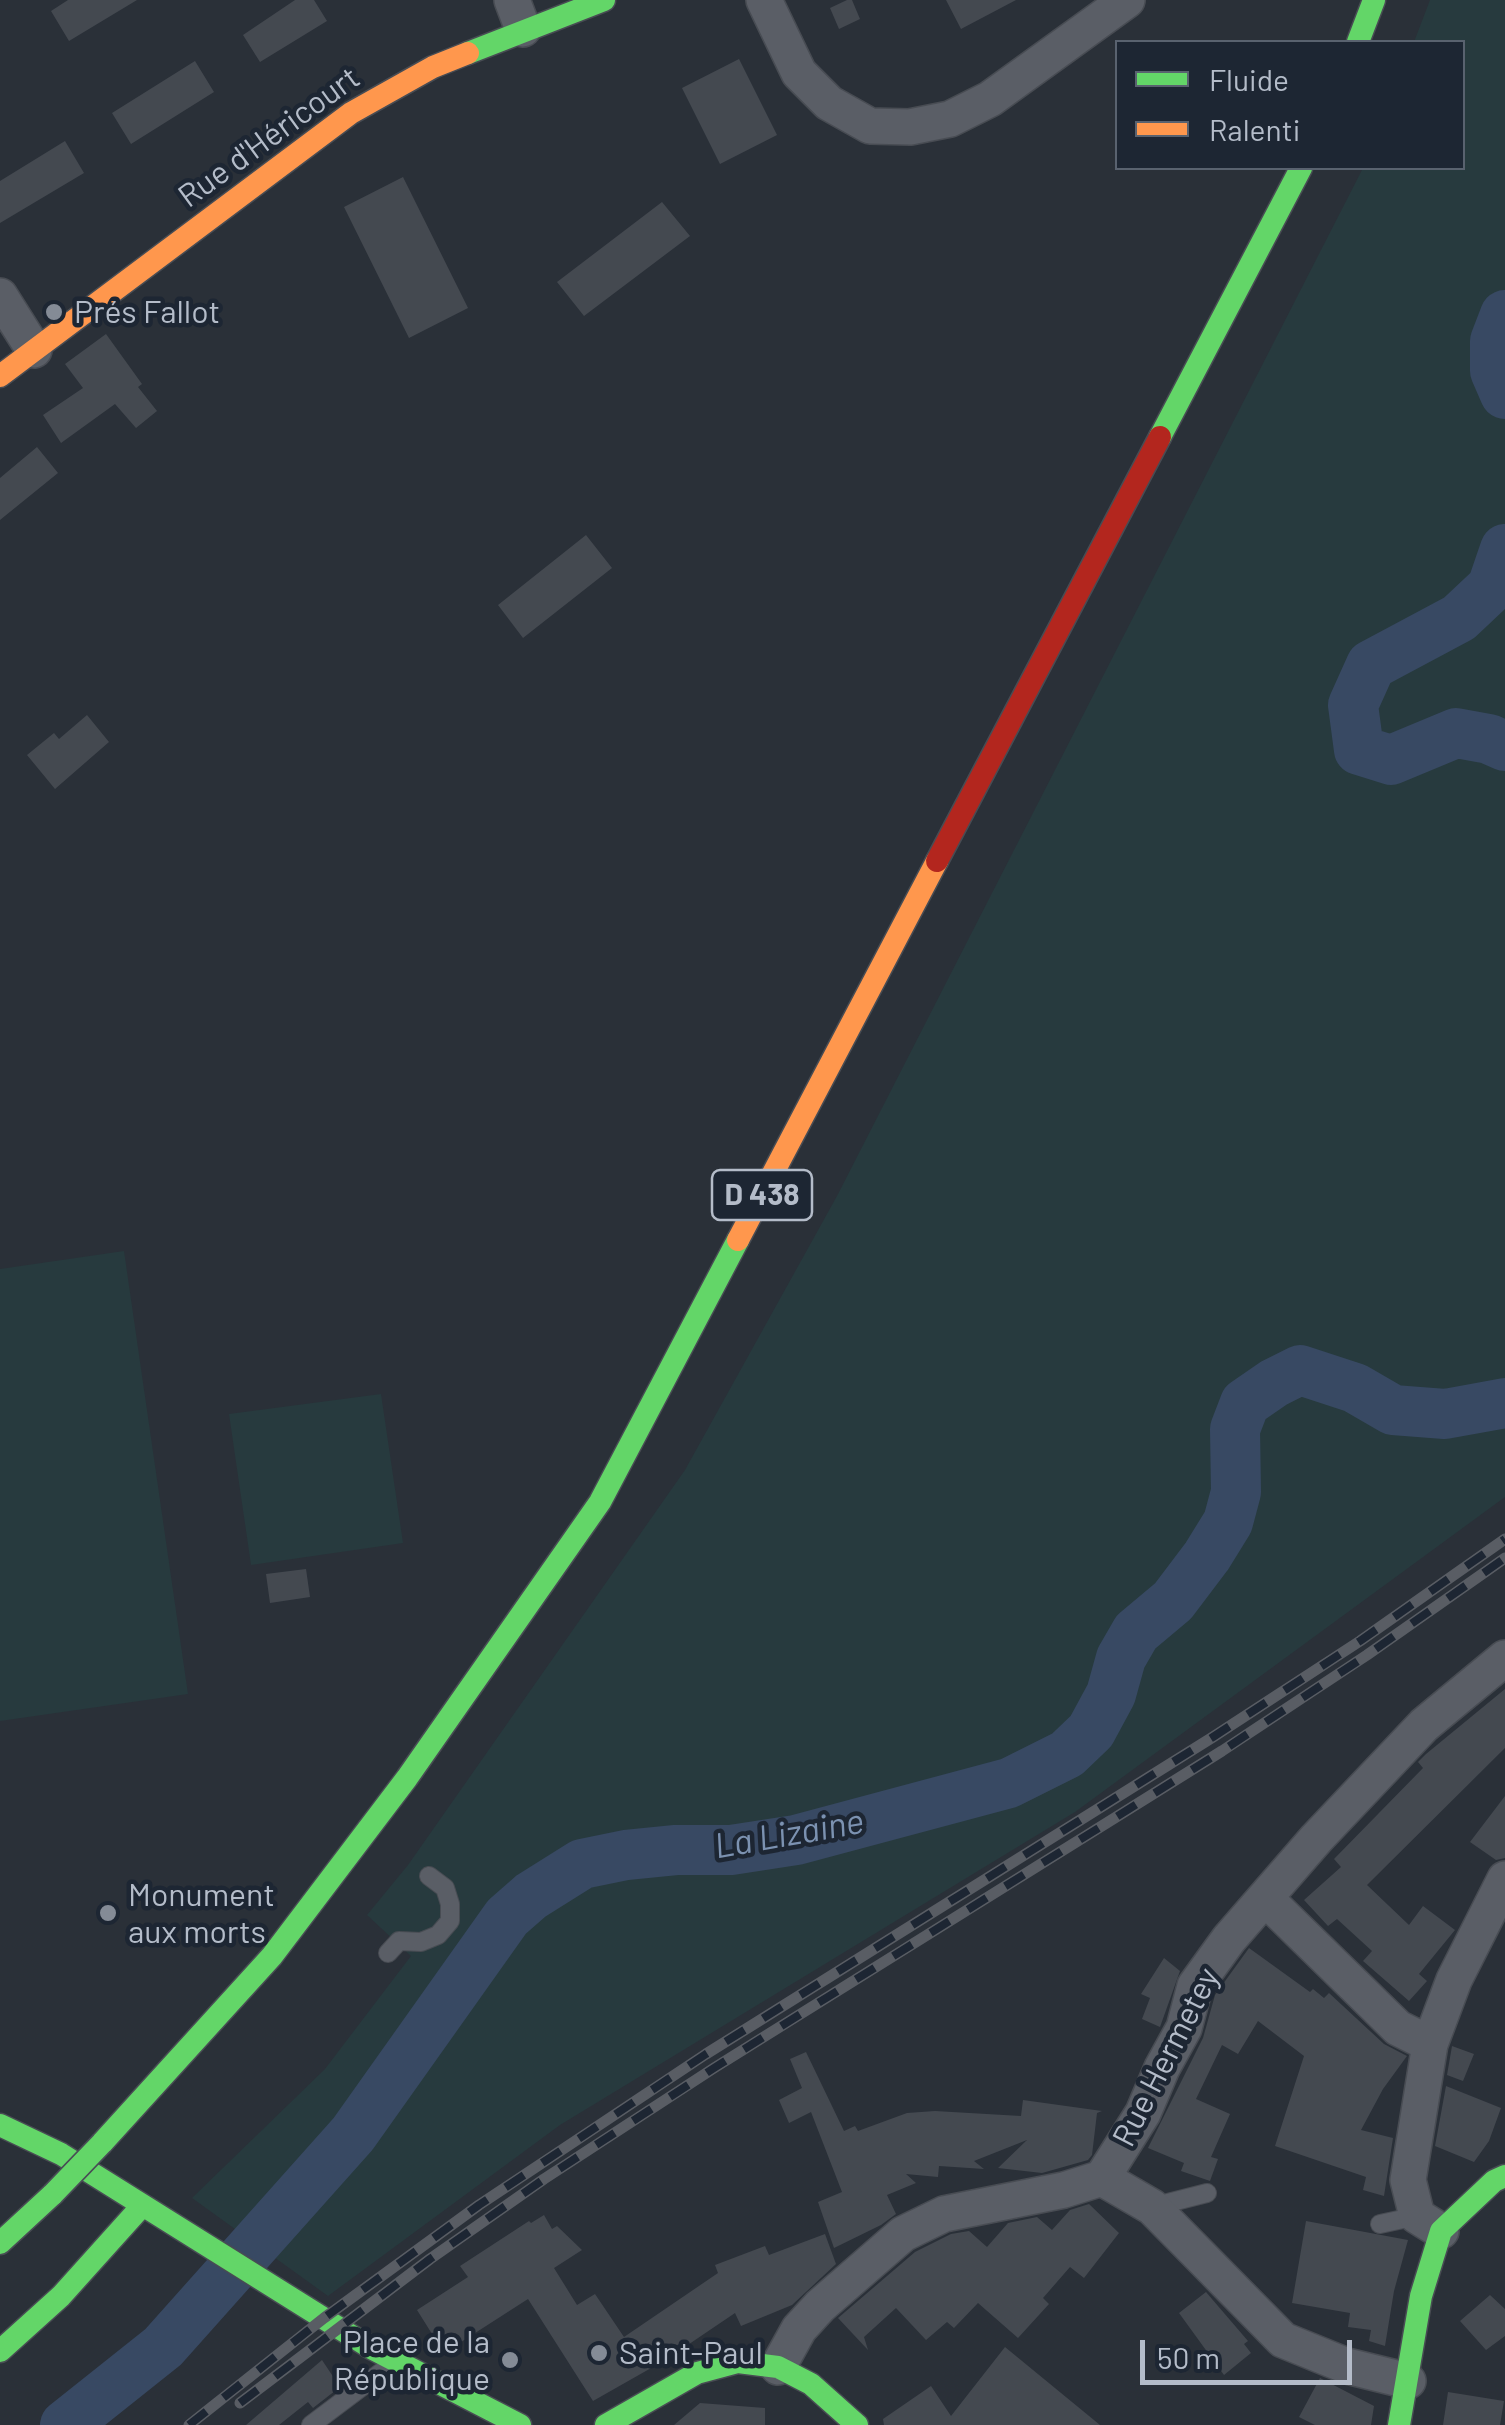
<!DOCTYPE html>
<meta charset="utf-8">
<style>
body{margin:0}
#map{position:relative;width:1505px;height:2425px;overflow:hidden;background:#2a3038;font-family:Barlow,sans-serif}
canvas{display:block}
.legend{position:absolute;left:1115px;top:40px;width:350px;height:130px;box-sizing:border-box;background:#1d2633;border:2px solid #59626f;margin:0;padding:12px 18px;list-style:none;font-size:30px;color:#b4bcc9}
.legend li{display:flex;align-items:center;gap:20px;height:50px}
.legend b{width:50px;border:2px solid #59626f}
.scale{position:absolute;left:1140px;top:2340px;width:212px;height:45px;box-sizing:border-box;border:5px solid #b4bcc9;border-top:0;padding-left:12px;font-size:30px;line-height:35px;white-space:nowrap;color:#b4bcc9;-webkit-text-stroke:8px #1d2633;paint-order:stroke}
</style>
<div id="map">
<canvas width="1505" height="2425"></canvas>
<ul class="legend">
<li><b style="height:12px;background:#63d668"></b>Fluide</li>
<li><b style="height:12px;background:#ff974d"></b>Ralenti</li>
</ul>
<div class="scale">50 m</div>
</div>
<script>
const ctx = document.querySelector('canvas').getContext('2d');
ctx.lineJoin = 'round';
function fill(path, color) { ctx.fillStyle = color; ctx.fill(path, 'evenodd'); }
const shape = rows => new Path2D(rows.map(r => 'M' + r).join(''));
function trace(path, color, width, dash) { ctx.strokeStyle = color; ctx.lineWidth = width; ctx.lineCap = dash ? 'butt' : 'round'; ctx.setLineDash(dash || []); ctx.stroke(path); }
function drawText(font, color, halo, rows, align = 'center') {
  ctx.font = font + ' Barlow,sans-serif'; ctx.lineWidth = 9; ctx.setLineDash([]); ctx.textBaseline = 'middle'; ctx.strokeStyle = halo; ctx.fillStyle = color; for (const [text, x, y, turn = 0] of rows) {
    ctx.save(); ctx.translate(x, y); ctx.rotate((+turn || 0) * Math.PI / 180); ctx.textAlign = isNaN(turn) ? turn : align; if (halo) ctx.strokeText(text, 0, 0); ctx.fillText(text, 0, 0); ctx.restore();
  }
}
const green = shape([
 [1430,0,1505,0,1505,1497,1075,1812,560,2125,328,2296,192,2198,325,2069,411,1956,367,1915,408,1865,685,1470,837,1196,1363,168,1462,168,1462,42,1414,42],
 [124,1251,188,1694,0,1721,0,1269],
 [381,1394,403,1543,251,1565,229,1414]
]);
const river = shape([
 [1505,315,1495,341,1495,371,1505,394],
 [1505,549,1492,587,1459,618,1371,665,1353,705,1359,750,1391,760,1456,733,1489,739,1505,746],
 [65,2425,163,2347,353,2134,507,1917,531,1896,582,1864,626,1855,676,1850,731,1850,796,1840,1009,1783,1067,1754,1091,1731,1111,1694,1121,1658,1136,1632,1173,1601,1207,1556,1228,1522,1236,1492,1235,1429,1245,1403,1274,1383,1300,1370,1355,1388,1393,1410,1445,1414,1505,1403]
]);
const building = shape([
 [68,0,137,0,69,41,51,11],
 [295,0,314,0,327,21,260,62,243,35],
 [847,0,852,0,860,19,839,29,830,8],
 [946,0,1016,0,961,29],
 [739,59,777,135,720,164,682,88],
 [195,61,214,92,131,144,112,113],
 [65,141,84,173,0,223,0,181],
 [403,177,468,308,409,338,344,207],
 [662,202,690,236,584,316,557,282],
 [106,334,142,384,138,387,157,411,136,428,115,404,61,443,43,415,83,388,65,364],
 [37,447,58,473,0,520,0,478],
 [586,535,612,568,523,638,498,605],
 [87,715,109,742,55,789,27,755,54,733,59,739],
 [306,1569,310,1597,270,1603,266,1574],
 [1505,1689,1505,1748,1367,1885,1409,1925,1423,1906,1455,1930,1419,1974,1427,1981,1409,2001,1363,1961,1372,1951,1337,1919,1328,1926,1304,1900,1341,1867,1334,1859,1423,1768,1418,1762,1426,1754],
 [1505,1796,1505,1858,1496,1860,1470,1842],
 [1249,1948,1310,1992,1313,1989,1324,1998,1329,1993,1384,2044,1407,2056,1383,2089,1361,2130,1393,2138,1384,2196,1363,2190,1366,2177,1275,2146,1304,2056,1258,2021,1238,2054,1222,2045,1196,2099,1230,2114,1211,2157,1218,2159,1210,2181,1181,2171,1184,2163,1148,2148,1203,2038,1215,1995],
 [1164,1958,1180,1971,1160,2027,1142,2019,1150,1998,1141,1994],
 [1452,2046,1474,2054,1463,2081,1447,2075],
 [806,2052,844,2131,855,2126,858,2131,907,2113,935,2111,1021,2116,1023,2100,1102,2111,1097,2113,1092,2155,1088,2160,1042,2173,998,2168,1027,2140,974,2161,984,2169,939,2166,938,2177,906,2174,916,2183,887,2195,896,2214,881,2225,834,2248,818,2202,842,2192,811,2112,789,2123,779,2100,802,2088,790,2059],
 [1446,2086,1501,2108,1489,2141,1474,2162,1435,2146],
 [1089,2204,1119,2233,1084,2278,1070,2267,1043,2298,1049,2304,1018,2338,978,2303,954,2328,947,2322,926,2340,896,2308,864,2337,868,2350,838,2318,915,2252,951,2234,969,2231,987,2247,1008,2223,1037,2217,1052,2230,1070,2210],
 [544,2215,552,2229,557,2226,582,2250,554,2268,577,2305,595,2294,624,2337,718,2273,715,2265,765,2246,769,2255,825,2234,836,2264,792,2305,741,2326,735,2313,667,2359,593,2401,528,2299,444,2353,417,2310,468,2277,460,2266,529,2221,531,2223],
 [1306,2221,1408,2240,1394,2291,1385,2346,1369,2341,1371,2330,1348,2327,1350,2313,1292,2303],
 [1206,2292,1248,2341,1244,2344,1251,2353,1224,2375,1179,2313],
 [1490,2295,1505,2309,1505,2336,1486,2350,1460,2321],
 [1005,2347,1100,2425,884,2425,883,2419,931,2386,951,2416],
 [322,2360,340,2387,313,2408,308,2402,279,2425,246,2425],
 [1320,2378,1374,2406,1371,2425,1315,2425,1299,2417],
 [1448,2392,1504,2401,1500,2425,1443,2425],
 [700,2403,765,2408,765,2425,674,2425]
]);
const lane = shape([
 [388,1953,399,1941,421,1942,438,1935,450,1921,450,1904,445,1888,429,1876],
 [1152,2207,1207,2193],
 [1380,2224,1417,2216],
 [311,2425,392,2364]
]);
const street = shape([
 [512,0,523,29],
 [764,0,799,73,829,103,870,126,910,127,950,119,990,99,1127,0],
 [0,296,34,350],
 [1265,1898,1398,2028,1430,2044],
 [1102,2178,1152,2207,1283,2340,1347,2366,1408,2381],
 [1441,2231,1417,2216,1408,2180,1430,2044,1454,1980,1505,1879],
 [778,2367,799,2329,820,2306,903,2234,944,2214,1064,2190,1102,2178,1143,2113,1162,2068,1184,2028,1195,1986,1229,1939,1316,1839,1424,1725,1505,1658]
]);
const fast = shape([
 [1358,42,1374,0],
 [468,53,604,0],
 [1160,437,1301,168],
 [0,2125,61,2154,371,2348,520,2425],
 [102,2143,272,1956,407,1778,600,1502,738,1240],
 [0,2243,53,2194],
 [0,2351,61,2296,141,2207],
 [606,2425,697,2373,738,2362,778,2367,811,2384,857,2425],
 [1399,2425,1421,2296,1441,2231,1494,2181,1505,2176]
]);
const slow = shape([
 [0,376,351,113,433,67,468,53],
 [738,1240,937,861]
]);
const jam = shape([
 [937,861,1160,437]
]);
const rail = shape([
 [240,2403,430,2259,544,2179,714,2068,1222,1751,1367,1655,1505,1558],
 [189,2425,324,2318,479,2205,706,2054,1213,1737,1360,1641,1505,1539]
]);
const fastBridge = shape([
 [53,2194,102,2143]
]);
const markers = [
 [54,312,10,"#848b96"],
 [108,1913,10,"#848b96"],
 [599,2353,10,"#848b96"],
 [510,2360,10,"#848b96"]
];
const shields = [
 [762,1195,100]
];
const shieldNames = [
 ["D 438",762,1195]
];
const streetNames = [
 ["Rue d'Héricourt",269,137,-36],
 ["Rue Hermetey",1166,2057,-63]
];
const poiNames = [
 ["Prés Fallot",74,312],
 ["Monument",128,1895],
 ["aux morts",128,1932],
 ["Place de la",490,2342,"right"],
 ["République",490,2379,"right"],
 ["Saint-Paul",619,2353]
];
const waterNames = [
 ["La Lizaine",789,1834,-10]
];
fill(green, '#273a3e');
trace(river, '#384963', 50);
fill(building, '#444950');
trace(lane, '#484c53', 20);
trace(street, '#484c53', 38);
trace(fast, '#484c53', 25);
trace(slow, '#484c53', 25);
trace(jam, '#484c53', 25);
trace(lane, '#5a5e66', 18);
trace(street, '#5a5e66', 35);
trace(fast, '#63d668', 22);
trace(slow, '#ff974d', 22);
trace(jam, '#b3261e', 22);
trace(rail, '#595d64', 11);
trace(rail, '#1d2633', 8, [22]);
trace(fastBridge, '#484c55', 25, []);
trace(fastBridge, '#63d668', 22);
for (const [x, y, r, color] of markers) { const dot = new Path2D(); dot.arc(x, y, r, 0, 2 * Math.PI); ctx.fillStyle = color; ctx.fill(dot); trace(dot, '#1d2633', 4); }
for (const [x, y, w] of shields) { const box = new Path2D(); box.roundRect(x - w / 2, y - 25, w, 50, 8); ctx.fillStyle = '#1d2633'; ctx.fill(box); trace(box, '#b4bcc9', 2.5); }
drawText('bold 30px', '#b4bcc9', null, shieldNames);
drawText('32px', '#b4bcc9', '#1d2633', streetNames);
drawText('32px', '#b4bcc9', '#1d2633', poiNames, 'left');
drawText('italic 35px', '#7c92b1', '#1d2633', waterNames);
</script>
